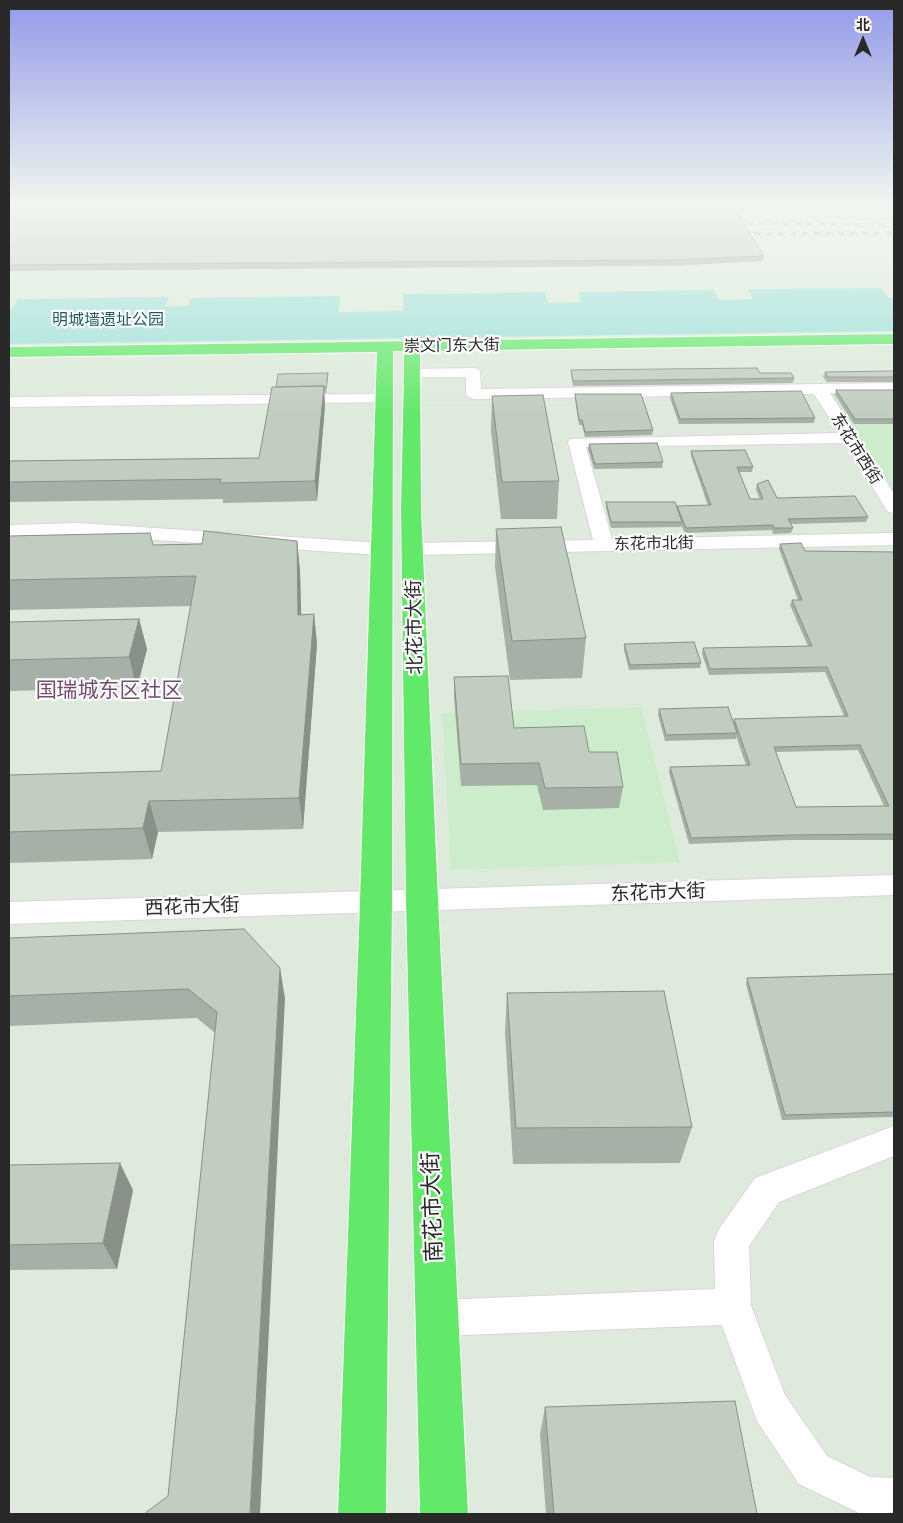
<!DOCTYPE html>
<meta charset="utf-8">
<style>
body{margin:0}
#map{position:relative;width:903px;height:1523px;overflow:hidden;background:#deebdc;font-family:Cabin,"Noto Sans SC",sans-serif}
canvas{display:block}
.frame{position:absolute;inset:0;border:10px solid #292929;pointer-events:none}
.north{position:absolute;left:838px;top:15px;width:50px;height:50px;-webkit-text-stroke:4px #fff;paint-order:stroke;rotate:0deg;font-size:14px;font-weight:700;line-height:20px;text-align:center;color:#292929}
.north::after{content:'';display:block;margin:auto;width:18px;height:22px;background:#292929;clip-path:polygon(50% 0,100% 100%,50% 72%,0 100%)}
</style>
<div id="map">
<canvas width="903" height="1523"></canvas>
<div class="frame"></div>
<div class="north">北</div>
</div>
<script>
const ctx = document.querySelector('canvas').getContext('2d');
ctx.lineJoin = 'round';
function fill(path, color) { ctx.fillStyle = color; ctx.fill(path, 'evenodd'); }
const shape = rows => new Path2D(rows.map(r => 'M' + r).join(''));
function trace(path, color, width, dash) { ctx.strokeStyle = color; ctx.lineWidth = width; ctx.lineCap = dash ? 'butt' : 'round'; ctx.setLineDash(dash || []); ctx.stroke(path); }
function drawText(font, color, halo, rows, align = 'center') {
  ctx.font = font + ' Cabin,"Noto Sans SC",sans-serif'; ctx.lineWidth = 4.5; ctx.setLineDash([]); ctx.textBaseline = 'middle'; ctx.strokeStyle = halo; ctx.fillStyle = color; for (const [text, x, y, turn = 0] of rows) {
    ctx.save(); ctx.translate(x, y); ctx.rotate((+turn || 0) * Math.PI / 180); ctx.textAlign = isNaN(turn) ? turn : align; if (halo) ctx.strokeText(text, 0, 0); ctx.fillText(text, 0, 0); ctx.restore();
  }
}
const education = shape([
 [829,393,894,393,894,490],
 [641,707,680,862,451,870,442,713]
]);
const green = shape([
 [881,288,889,298,894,298,894,331,9,344,9,309,12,309,18,299,169,297,165,307,188,306,191,298,340,296,339,312,403,311,403,294,545,292,548,303,581,302,578,292,714,290,719,300,753,299,748,289]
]);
const minor = shape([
 [473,368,478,369,480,372,481,389,894,383,894,393,830,393,894,494,894,513,888,512,845,443,586,447,612,539,894,533,894,545,413,555,406,553,404,549,406,545,413,543,593,540,568,442,570,439,839,433,814,394,474,399,469,397,466,394,466,377,413,377,408,376,406,373,408,370,413,369,473,368],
 [384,394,389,396,392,399,389,402,9,407,9,397,384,394],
 [79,523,381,543,388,545,390,549,388,553,381,555,79,535,9,536,9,525,79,523],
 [894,875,894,895,9,924,9,902,894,875],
 [894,1126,894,1156,779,1202,749,1246,751,1306,785,1395,827,1456,870,1477,894,1478,894,1514,861,1514,799,1484,757,1421,722,1325,438,1336,425,1331,420,1318,425,1305,438,1300,715,1289,714,1241,719,1229,755,1178,894,1126]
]);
const major = shape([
 [894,334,894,344,420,351,421,509,438,900,468,1514,420,1514,406,900,401,509,404,373,404,351,393,351,392,901,386,1514,338,1514,360,901,377,352,9,357,9,347,894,334]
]);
const rail = shape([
 [729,223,894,225],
 [736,234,894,233]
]);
const wall = shape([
 [9,203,867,203,866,208,732,205,764,256,763,261,670,266,9,271],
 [571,370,760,373,794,378,793,383,573,386,571,375],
 [894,371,894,382,827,382,823,377,825,372],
 [328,378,326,393,324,393,325,405,317,501,223,503,223,499,9,502,9,461,259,458,276,387],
 [836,390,894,390,894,424,854,424,835,395],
 [671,393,815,418,814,423,679,424,670,398],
 [575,394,653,430,652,435,585,437,582,425,579,425,575,399],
 [492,396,559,481,557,519,501,519,491,431],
 [589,444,663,462,662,468,594,469,588,449],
 [691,451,753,467,752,472,739,472,750,499,760,499,756,490,757,484,777,498,868,517,866,522,791,524,793,528,791,533,773,534,772,530,685,533,681,525,681,527,611,528,606,508,606,502,677,507,708,506,691,456],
 [496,529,586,638,582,678,510,680,495,567],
 [9,536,153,545,297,541,300,571,301,615,314,614,317,644,303,829,158,832,152,859,9,863,9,775,161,771,191,606,9,610],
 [780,544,805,551,894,552,894,840,791,840,689,844,669,773,670,767,746,765,736,736,736,739,665,741,658,715,659,709,733,722,734,719,844,716,825,672,709,675,702,654,703,648,808,646,790,605,792,600,798,600,779,549],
 [858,750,884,806,796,807,776,752],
 [139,619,147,649,137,688,9,691,9,622],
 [624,644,701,663,700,668,629,670,624,650],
 [454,677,514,728,589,752,623,787,619,808,543,810,537,785,461,786,454,698],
 [9,938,285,998,168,1496,215,1033,197,1018,9,1026],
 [894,974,894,1117,782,1120,746,984,747,978],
 [507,993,692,1127,680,1163,513,1164,505,1032],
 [9,1165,133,1190,117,1269,9,1270],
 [545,1407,757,1514,546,1514,540,1434]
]);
const shadedWall = shape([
 [324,386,325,405,317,501,315,481],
 [297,541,300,571,302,645,298,615],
 [314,614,317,644,303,829,299,798],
 [139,619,147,649,137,688,129,657],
 [149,801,158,832,152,859,143,828],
 [280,968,285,998,260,1514,250,1514],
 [120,1163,133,1190,117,1269,103,1243]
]);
const building = shape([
 [9,203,731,203,764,256,671,260,9,265,9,203],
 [757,368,760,373,791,373,794,378,573,381,571,370,757,368],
 [894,371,894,377,828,377,825,372,894,371],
 [328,373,326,388,324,388,324,386,276,387,278,374,328,373],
 [324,386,315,481,220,483,221,479,9,482,9,461,259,458,272,387,324,386],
 [836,390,894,390,894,419,855,419,836,390],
 [801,391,815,418,680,419,671,393,801,391],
 [575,394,641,394,653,430,585,432,582,420,579,420,575,394],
 [543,395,559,481,502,482,492,396,543,395],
 [657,443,663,462,595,464,589,444,657,443],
 [745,450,753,467,737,467,750,499,763,499,757,484,768,480,777,498,855,496,868,517,788,519,793,528,774,528,773,525,686,528,677,506,711,505,691,451,745,450],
 [606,502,675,502,682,522,611,522,606,502],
 [561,527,586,638,512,641,496,529,561,527],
 [204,531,297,541,298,615,314,614,299,798,149,801,143,828,9,832,9,775,161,771,196,576,9,580,9,536,150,533,153,545,202,544,204,531],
 [801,543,805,551,894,552,894,834,793,835,691,838,670,767,750,765,734,719,848,716,827,667,710,669,703,648,812,646,792,600,802,600,780,544,801,543],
 [860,745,889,806,796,807,774,747,860,745],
 [139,619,129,657,9,660,9,622,139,619],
 [694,642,701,663,630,665,624,644,694,642],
 [508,676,514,728,584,726,589,752,617,752,623,787,545,788,539,763,461,764,454,677,508,676],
 [728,707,737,733,666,735,659,709,728,707],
 [244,929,280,968,250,1514,144,1514,168,1496,217,1012,188,989,9,996,9,938,244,929],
 [894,974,894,1112,785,1115,747,978,894,974],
 [664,991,692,1127,516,1128,507,993,664,991],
 [120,1163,103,1243,9,1245,9,1165,120,1163],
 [735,1401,757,1514,554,1514,545,1407,735,1401]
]);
const farParknames = [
 ["明城墙遗址公园",108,320]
];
const farStreetnames = [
 ["崇文门东大街",452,346,-1],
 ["东花市西街",856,449,58],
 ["东花市北街",654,544,-1]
];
const streetNames = [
 ["北花市大街",415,627,-91],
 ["东花市大街",658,893,-2],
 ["西花市大街",192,907,-2]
];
const quarterNames = [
 ["国瑞城东区社区",109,691]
];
const nearStreetnames = [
 ["南花市大街",433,1207,-92]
];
fill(education, '#cdeccc');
fill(green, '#9adfdb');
trace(minor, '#e1d1e0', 2);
trace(major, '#fff', 2);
fill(minor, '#fff');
fill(major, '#62e969');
trace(rail, '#b39fb0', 3);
trace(rail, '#fff', 2, [6]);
fill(wall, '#a7b0a6');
fill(shadedWall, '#889087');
fill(building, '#c2cdc1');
trace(building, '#889087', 1);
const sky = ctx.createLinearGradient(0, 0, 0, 416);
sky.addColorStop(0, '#939ae8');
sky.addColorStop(0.49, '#f0f6ef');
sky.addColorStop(1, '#f0f6ef00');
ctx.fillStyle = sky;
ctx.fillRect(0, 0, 903, 416);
drawText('16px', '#1d5d62', '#fff', farParknames);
drawText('16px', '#292929', '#fff', farStreetnames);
drawText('19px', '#292929', '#fff', streetNames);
drawText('21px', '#774c73', '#fff', quarterNames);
drawText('22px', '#292929', '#fff', nearStreetnames);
</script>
